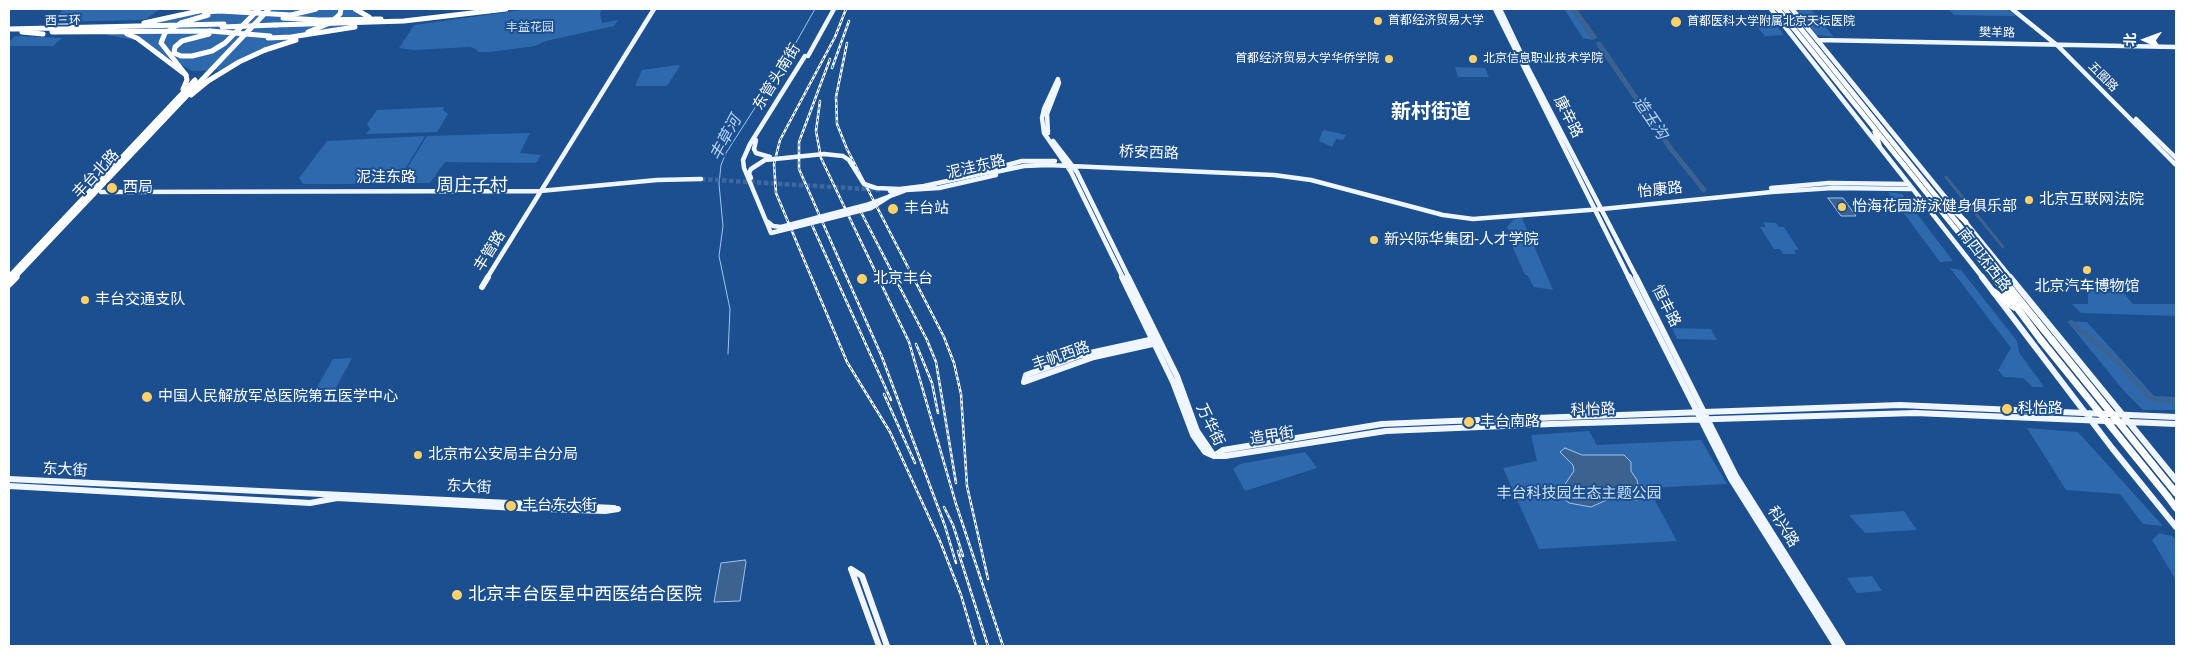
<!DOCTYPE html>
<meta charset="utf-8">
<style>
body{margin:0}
#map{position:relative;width:2185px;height:655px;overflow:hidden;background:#1b4f8f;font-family:"Noto Sans","Noto Sans SC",sans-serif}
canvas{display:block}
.frame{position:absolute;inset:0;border:10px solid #fff;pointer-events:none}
.north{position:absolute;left:2120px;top:15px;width:50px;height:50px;-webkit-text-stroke:4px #1b4f8f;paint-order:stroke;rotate:272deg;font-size:14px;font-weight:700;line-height:20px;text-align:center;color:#fff}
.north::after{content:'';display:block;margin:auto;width:18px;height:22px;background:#fff;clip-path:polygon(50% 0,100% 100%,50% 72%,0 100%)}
</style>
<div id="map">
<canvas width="2185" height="655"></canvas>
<div class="frame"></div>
<div class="north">北</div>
</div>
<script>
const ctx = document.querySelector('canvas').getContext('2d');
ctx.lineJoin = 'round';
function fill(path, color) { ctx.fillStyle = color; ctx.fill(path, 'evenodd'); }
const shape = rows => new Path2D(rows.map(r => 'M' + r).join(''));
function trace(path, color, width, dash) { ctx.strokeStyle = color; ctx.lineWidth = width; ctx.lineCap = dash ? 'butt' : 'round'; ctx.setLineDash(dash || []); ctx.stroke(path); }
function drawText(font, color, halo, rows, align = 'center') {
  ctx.font = font + ' "Noto Sans","Noto Sans SC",sans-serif'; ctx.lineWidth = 4; ctx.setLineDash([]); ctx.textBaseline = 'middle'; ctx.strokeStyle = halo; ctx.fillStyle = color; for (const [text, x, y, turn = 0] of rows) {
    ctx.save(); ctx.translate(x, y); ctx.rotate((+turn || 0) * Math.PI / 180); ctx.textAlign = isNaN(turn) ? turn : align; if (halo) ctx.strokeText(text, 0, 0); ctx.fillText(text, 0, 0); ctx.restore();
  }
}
const green = shape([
 [64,9,160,9,146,19,138,20,50,22],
 [210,9,353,9,368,17,362,25,339,27,299,37,236,61,220,70,192,71,140,41,107,35,109,32,139,24],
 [530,9,602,9,600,14,602,23,618,20,614,26,546,41,535,46,490,52,478,52,476,49,470,47,414,50,399,48,414,25],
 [1564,9,1571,9,1593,40,1583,38],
 [1795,9,1811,9,1834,37,1817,35],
 [1948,9,2007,9,2016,16,1954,15],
 [1755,24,1775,24,1784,35,1756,37,1765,36],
 [15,36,62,38,53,46,9,46,9,42],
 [678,65,680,66,667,86,635,86,642,70],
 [1455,67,1485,68,1489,77,1458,77],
 [444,107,443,110,448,114,437,132,366,134,370,129,367,124,377,110],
 [1324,130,1346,135,1343,140,1336,139,1332,147,1319,141,1322,132],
 [530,133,520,153,541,155,536,163,445,162,430,183,398,183,427,136],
 [425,136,405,169,382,170,380,175,391,174,385,184,303,184,299,178,327,141],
 [1888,192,1902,194,1953,261,1940,262],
 [1522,218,1553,290,1534,287,1527,275,1525,275,1510,241,1512,237,1507,227,1514,219],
 [1763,222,1776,223,1779,227,1784,227,1799,250,1794,250,1796,254,1783,254,1780,249,1774,249,1760,227,1766,227],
 [1950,268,1961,270,2017,341,2019,352,2044,387,2033,387,2023,378,2004,377,1998,370,2011,348],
 [2088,291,2123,292,2133,304,2176,304,2176,316,2081,313,2072,304,2088,304],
 [2067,321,2087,322,2154,396,2176,397,2176,410,2143,410,2124,391],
 [1672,328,1711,329,1717,340,1677,339],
 [352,358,333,393,313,394,333,359],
 [2027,428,2078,432,2163,526,2143,524,2120,494,2066,490],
 [1589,431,1597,445,1701,440,1727,484,1648,488,1677,541,1539,549,1503,468,1537,461,1531,435],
 [1305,452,1317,468,1245,491,1233,469,1240,464],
 [1904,511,1917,530,1865,533,1849,515],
 [2159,533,2172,536,2176,540,2176,580,2152,540],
 [1872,576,1882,591,1857,593,1847,578]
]);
const water = shape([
 [1828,198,1843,198,1856,216,1841,216,1828,198],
 [1565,448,1582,455,1624,455,1631,462,1631,471,1637,480,1640,498,1637,500,1626,499,1621,495,1620,498,1611,498,1591,507,1569,503,1562,497,1561,490,1574,471,1573,465,1560,452,1565,448],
 [745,560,746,562,740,601,714,602,721,563,745,560]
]);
const stream = shape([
 [728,354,730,309,719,256,723,226,719,184,721,165,726,153,790,53,815,9]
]);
const canalFar1 = shape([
 [1946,177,2003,247]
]);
const canal = shape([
 [2071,322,2117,361,2148,396,2156,400,2176,401]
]);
const river = shape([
 [1574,9,1594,37],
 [1599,44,1671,149,1704,190]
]);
const majorTunnel = shape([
 [701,179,881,190]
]);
const majorFar1 = shape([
 [1495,9,1629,278],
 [1500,9,1528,68,1637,278],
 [1771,9,1983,278],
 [1792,9,2011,278],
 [2012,9,2058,46,2176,165],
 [1817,40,2176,47],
 [808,56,834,9],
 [1058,79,1044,109,1042,118,1044,133,1071,172,1123,278],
 [2136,119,2176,158],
 [1048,133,1047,114,1059,83,1058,80],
 [1053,141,1077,172,1129,278],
 [981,172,1022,161,1055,161],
 [991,173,1024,166,1048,165,1274,175,1311,180,1443,215,1473,219,1602,209,1772,192,1833,188,1913,189],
 [1771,188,1829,183,1909,184],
 [890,191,939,188,996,175],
 [101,192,540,191,657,180,701,179],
 [487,278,654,9]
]);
const major = shape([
 [1122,277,1173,382,1193,435,1205,452,1214,456,1225,456,1386,431,1551,424,1915,413,2176,424],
 [1128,277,1177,376,1197,431,1214,456],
 [1629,277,1731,479,1836,646],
 [1636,277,1736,476,1843,646],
 [1982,277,2112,448,2176,527],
 [2010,277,2176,480],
 [482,287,488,277],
 [1154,339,1081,355,1026,375,1024,382,1094,357,1157,343],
 [1214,456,1223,450,1382,424,1452,421,1900,405,2176,417],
 [9,479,614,508],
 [9,486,310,503,337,498,517,508,605,511,618,509],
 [851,569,862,576,887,646],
 [851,569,879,646]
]);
const highwayFar1 = shape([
 [355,9,369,17],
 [1778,9,1995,278],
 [1785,9,2002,278],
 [204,12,220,11],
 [283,18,320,20,381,19],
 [144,23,208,9],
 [181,23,208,15],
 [275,25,404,21,506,9],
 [9,29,224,24],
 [22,32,43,34],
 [52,32,210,31],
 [127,34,137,38,186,75,187,80,183,89],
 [209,34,182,41,175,47,174,53,181,56,192,56,212,51,225,43,259,9],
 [268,38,291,37,355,27],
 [265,50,296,40],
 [191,95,208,81],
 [1875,132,1879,145],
 [1948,205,1966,222],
 [9,277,195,80],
 [14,278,269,9]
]);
const highway = shape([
 [1994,277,2041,340],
 [2001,277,2052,340],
 [9,284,16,277],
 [1994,292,2014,307],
 [2168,497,2176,508]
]);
const rail = shape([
 [846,9,835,37,780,140,774,164,776,193,847,362,890,432,940,541,961,595,976,646],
 [847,43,836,97,837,124,847,149,944,337,954,363,961,394,967,486,988,579],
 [830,59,799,142,799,169,882,357,945,526,956,563],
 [832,68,849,21],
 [820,101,816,131,821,158,909,342,956,504,1003,646],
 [861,212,927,340,936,362,956,483],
 [812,225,891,400],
 [916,344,932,383,938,413],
 [884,394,915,463],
 [944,507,953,525,963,556],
 [958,551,988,646]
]);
const majorBridge = shape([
 [805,56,750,144,743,160,744,168,771,233,871,208,893,194],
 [756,140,754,149,756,153,770,157],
 [751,178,749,173,751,169,765,160,824,154,843,156,849,160,864,184,876,188,900,189,924,186,989,172],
 [768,222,773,226,781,227,866,205,904,191]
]);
const highwayBridgeFar1 = shape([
 [220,11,291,15,316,9],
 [181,23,165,33,161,43,186,75],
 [222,27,275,25],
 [210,31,270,36],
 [308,32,330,23,340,14,341,9],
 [208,81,239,62,265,50]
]);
const highwayBridge = shape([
 [2041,340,2168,497],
 [2052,340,2176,493]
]);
const markers = [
 [1378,21,5,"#ffd166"],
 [1676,22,6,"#ffd166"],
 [1389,59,5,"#ffd166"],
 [1473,59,5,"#ffd166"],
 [112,188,6,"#ffd166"],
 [2029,200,5,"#ffd166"],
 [1842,207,5,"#ffd166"],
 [893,209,6,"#ffd166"],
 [1374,240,5,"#ffd166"],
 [2087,270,5,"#ffd166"],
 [862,279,6,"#ffd166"],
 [85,300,5,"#ffd166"],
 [147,397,6,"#ffd166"],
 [2007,409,6,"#ffd166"],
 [1469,422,6,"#ffd166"],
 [418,455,5,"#ffd166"],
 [511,506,6,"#ffd166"],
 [457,595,6,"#ffd166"]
];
const farStreetnames = [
 ["西三环",63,21,-1],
 ["樊羊路",1997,33,1],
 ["五圈路",2103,77,45]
];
const farPoinames = [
 ["首都经济贸易大学",1388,21],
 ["首都医科大学附属北京天坛医院",1687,22],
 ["首都经济贸易大学华侨学院",1379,59,"right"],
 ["北京信息职业技术学院",1483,59]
];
const farParknames = [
 ["丰益花园",530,28]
];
const streetNames = [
 ["东管头南街",777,77,-58],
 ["康辛路",1568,117,63],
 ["桥安西路",1149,153,2],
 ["泥洼东路",976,167,-13],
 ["丰台北路",96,174,-47],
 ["泥洼东路",386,178],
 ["怡康路",1660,190,-6],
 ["丰管路",490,251,-58],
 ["南四环西路",1984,260,52],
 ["恒丰路",1666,306,63],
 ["丰帆西路",1061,356,-19],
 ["科怡路",1593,410,-2],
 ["万华街",1210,425,64],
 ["造甲街",1272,436,-9],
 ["东大街",65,470,3],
 ["东大街",469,487,3],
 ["科兴路",1783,527,58]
];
const poiNames = [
 ["西局",123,188],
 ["北京互联网法院",2039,200],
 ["怡海花园游泳健身俱乐部",1852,207],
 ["丰台站",904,209],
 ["新兴际华集团-人才学院",1384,240],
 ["北京丰台",873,279],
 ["北京汽车博物馆",2087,287,"center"],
 ["丰台交通支队",95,300],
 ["中国人民解放军总医院第五医学中心",158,397],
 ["科怡路",2018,409],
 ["丰台南路",1480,422],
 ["北京市公安局丰台分局",428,455],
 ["丰台东大街",522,506]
];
const parkNames = [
 ["丰台科技园生态主题公园",1579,494]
];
const waterNames = [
 ["造玉沟",1650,118,56],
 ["丰草河",726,138,-62]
];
const quarterNames = [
 ["周庄子村",472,186]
];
const nearPoinames = [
 ["北京丰台医星中西医结合医院",468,595]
];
const districtNames = [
 ["新村街道",1431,112]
];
fill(green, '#2e69ad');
fill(water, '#3c6290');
trace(water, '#9cc4f0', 1);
trace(stream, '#9cc4f0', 1);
trace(canalFar1, '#3c6290', 3);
trace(canal, '#3c6290', 4.5);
trace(river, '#3c6290', 5);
trace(majorTunnel, '#3d69a0', 4.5, [4.5, 2.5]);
trace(majorFar1, '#f0f6ff', 4.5);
trace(major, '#f0f6ff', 6);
trace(highwayFar1, '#fff', 5);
trace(highway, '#fff', 7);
trace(rail, '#fff', 2.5);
trace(rail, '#1b4f8f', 1, [3]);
trace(majorBridge, '#f0f6ff', 4.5);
trace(highwayBridgeFar1, '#fff', 5);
trace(highwayBridge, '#fff', 7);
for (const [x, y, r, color] of markers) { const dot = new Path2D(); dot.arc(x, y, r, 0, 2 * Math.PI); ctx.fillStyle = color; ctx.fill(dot); trace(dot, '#1b4f8f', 2); }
drawText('12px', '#fff', '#1b4f8f', farStreetnames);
drawText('12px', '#fff', '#1b4f8f', farPoinames, 'left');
drawText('12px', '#cfe3fa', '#1b4f8f', farParknames);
drawText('15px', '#fff', '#1b4f8f', streetNames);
drawText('15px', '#fff', '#1b4f8f', poiNames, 'left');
drawText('15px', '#cfe3fa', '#1b4f8f', parkNames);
drawText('italic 16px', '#b5d3f5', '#1b4f8f', waterNames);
drawText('18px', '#fff', '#1b4f8f', quarterNames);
drawText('18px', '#fff', '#1b4f8f', nearPoinames, 'left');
drawText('bold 20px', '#fff', '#1b4f8f', districtNames);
</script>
